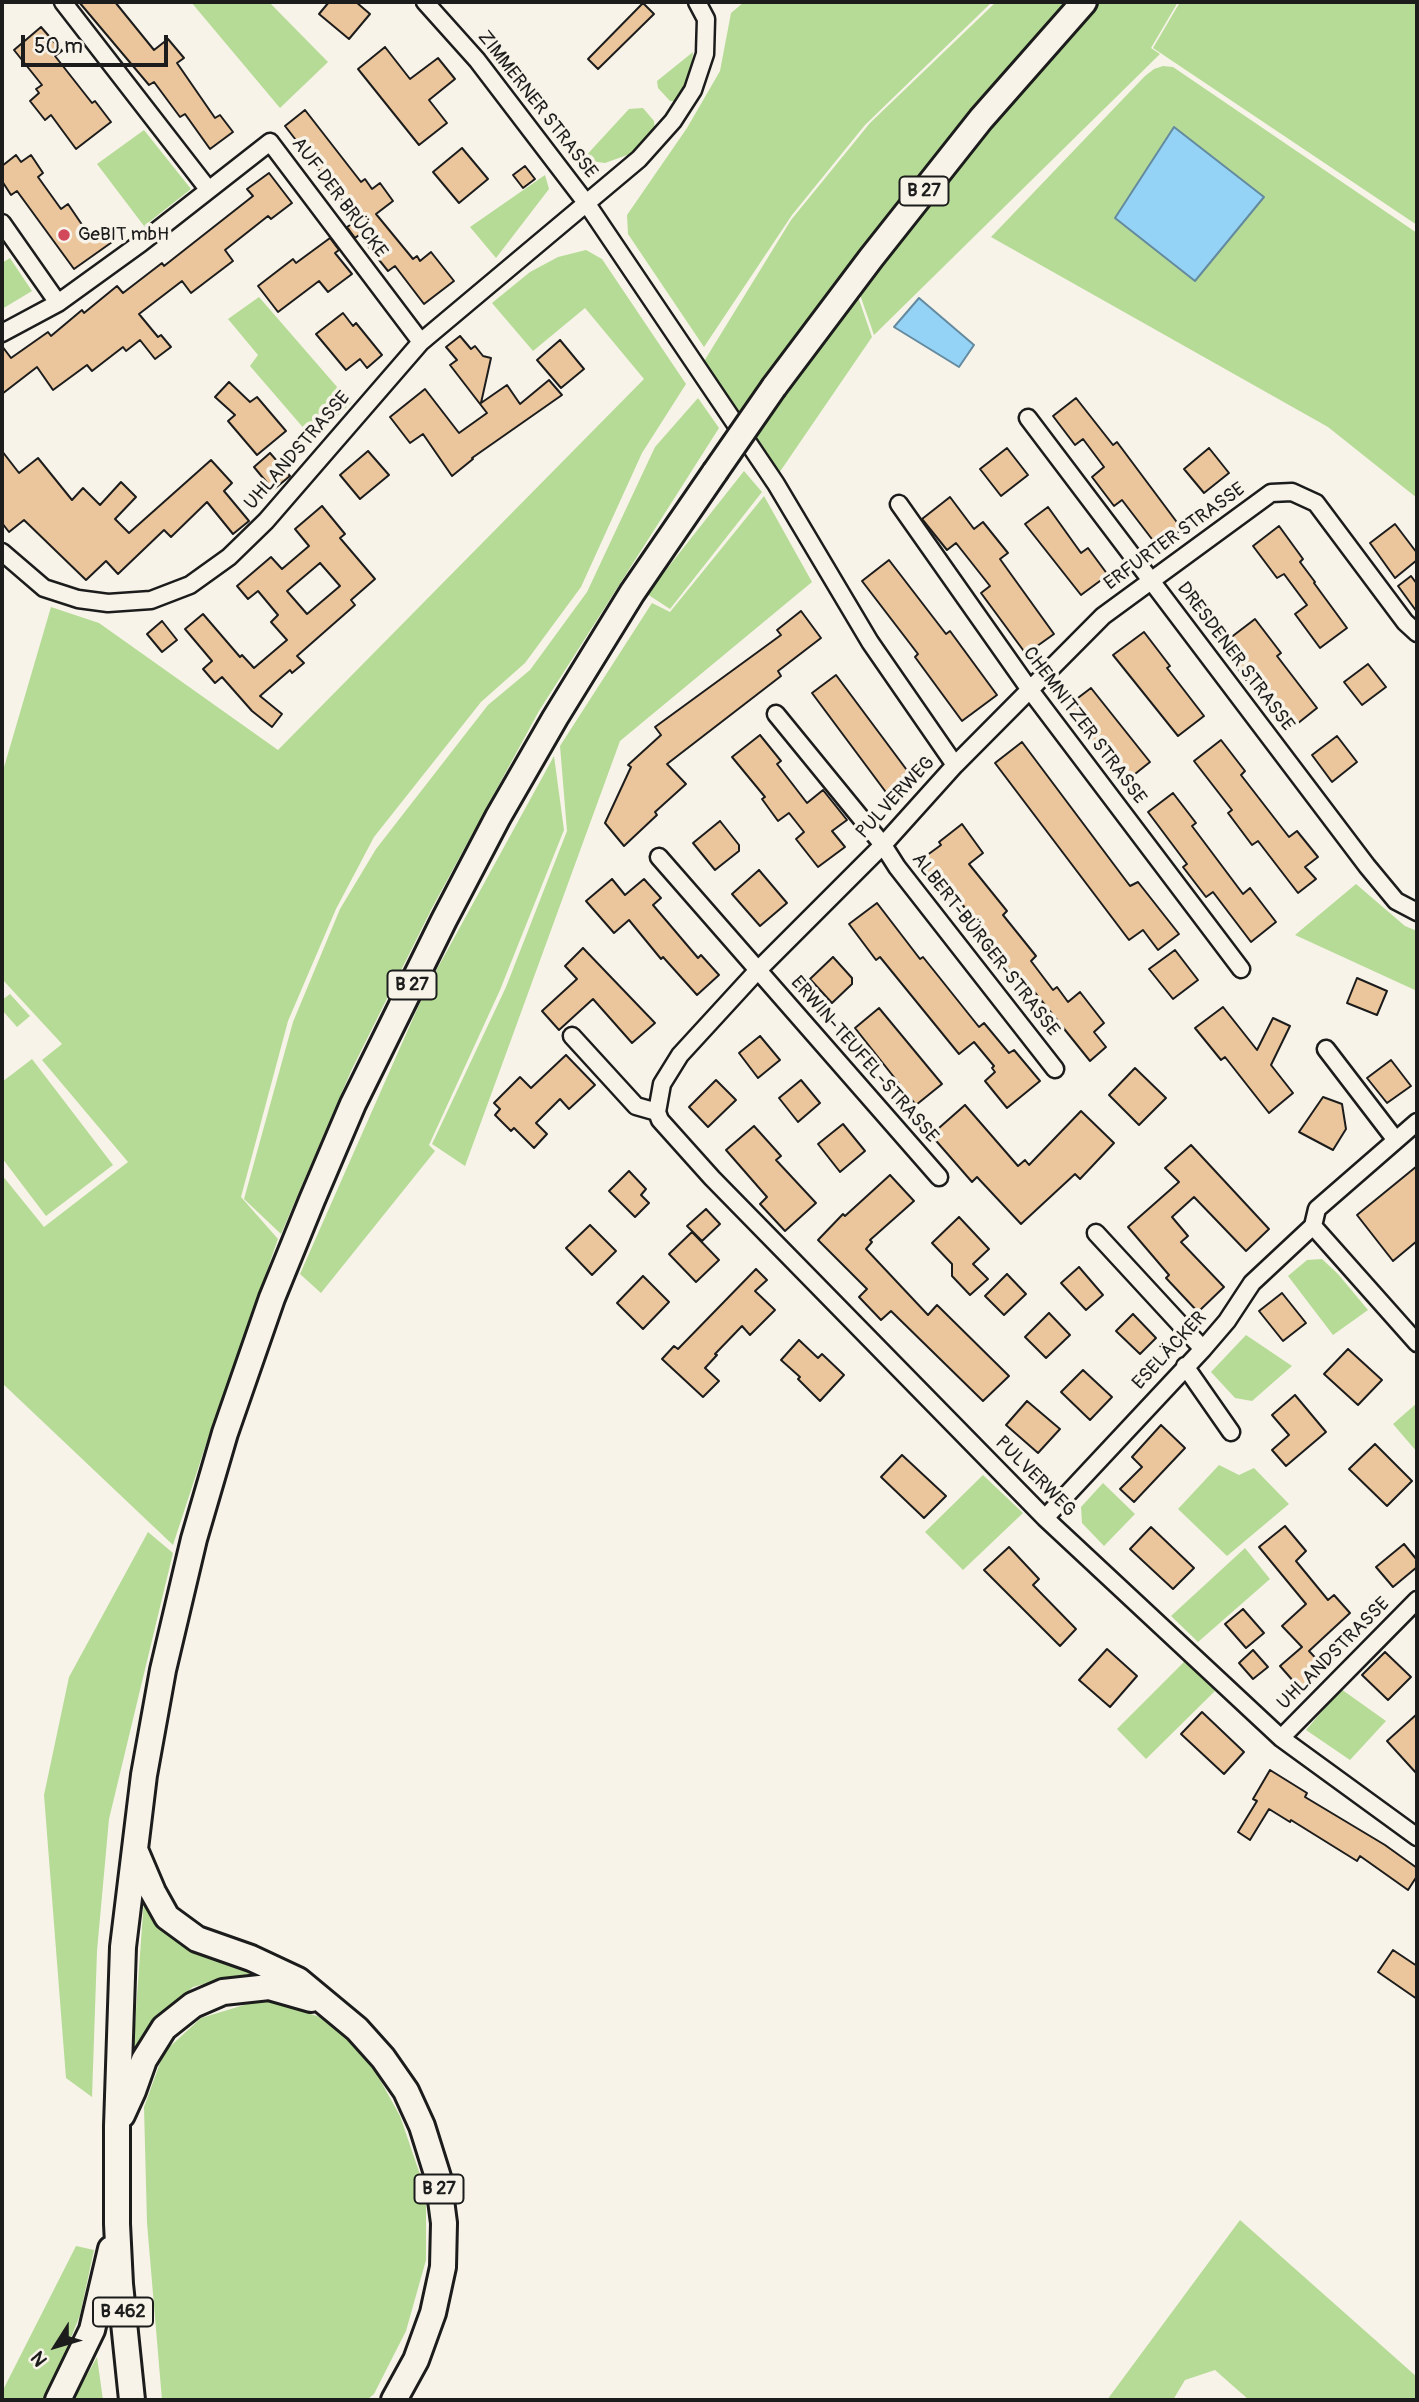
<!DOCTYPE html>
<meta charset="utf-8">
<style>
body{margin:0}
#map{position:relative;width:1419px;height:2402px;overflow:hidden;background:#f7f3e8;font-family:Pangolin,sans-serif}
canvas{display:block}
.frame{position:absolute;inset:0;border:4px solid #1c1c1c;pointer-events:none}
.north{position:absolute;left:21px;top:2311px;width:70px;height:70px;-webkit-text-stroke:5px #f7f3e8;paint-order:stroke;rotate:233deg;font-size:19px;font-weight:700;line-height:28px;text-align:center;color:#1c1c1c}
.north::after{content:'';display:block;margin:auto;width:24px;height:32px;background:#1c1c1c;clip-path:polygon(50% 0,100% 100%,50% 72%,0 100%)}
.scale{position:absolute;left:21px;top:35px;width:147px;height:32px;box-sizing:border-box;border:4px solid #1c1c1c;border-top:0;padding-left:9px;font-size:21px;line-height:24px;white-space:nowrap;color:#1c1c1c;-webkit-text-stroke:5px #f7f3e8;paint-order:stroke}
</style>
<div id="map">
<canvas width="1419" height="2402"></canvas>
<div class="frame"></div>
<div class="north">N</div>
<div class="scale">50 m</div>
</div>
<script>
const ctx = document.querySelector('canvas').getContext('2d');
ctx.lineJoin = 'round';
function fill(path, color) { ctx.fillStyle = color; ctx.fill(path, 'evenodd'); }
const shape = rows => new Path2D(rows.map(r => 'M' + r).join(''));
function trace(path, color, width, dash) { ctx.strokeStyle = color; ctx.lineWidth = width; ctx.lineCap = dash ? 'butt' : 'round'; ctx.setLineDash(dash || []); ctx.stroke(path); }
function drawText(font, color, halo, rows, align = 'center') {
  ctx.font = font + ' Pangolin,sans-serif'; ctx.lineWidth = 7; ctx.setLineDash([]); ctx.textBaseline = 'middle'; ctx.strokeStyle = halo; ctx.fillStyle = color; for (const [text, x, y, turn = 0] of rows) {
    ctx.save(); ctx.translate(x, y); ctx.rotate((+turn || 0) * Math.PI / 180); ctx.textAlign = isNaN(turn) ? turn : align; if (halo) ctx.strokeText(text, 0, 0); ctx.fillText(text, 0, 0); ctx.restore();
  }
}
const green = shape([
 [191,2,269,2,328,62,280,108],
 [744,2,992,2,865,125,792,215,704,347,628,234,627,215,687,128,720,71,731,13],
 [996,2,1082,2,741,422,703,363,791,220,870,123],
 [1092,2,1178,2,1151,48,1160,54,874,335,857,286],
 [1180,2,1417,2,1417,225,1153,48],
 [693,52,691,73,686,91,678,101,670,101,658,88,657,81],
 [1163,66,1173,67,1417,233,1417,498,1328,427,991,237,1145,76,1154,69],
 [643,108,654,121,655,132,630,154,605,163,582,160,629,109],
 [144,130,191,189,144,226,97,164],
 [545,175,549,189,496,258,470,227],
 [586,250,602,259,686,384,642,453,581,587,525,663,481,702,374,837,336,909,288,1021,241,1197,278,1239,210,1432,173,1545,2,1383,2,1175,44,1227,128,1162,42,1060,62,1044,2,979,2,774,51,607,99,623,278,750,644,379,585,308,533,351,492,303,530,272,558,257],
 [10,258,32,291,2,309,2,263],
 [855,288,872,337,777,476,748,433],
 [259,297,351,403,313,439,250,366,258,355,228,319],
 [698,398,719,428,539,711,432,908,351,1071,281,1234,244,1199,293,1022,340,909,376,849,488,705,530,670,587,592,655,447],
 [744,471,762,492,670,609,647,594],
 [764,496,812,582,620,741,465,1166,432,1144,506,987,567,831,560,746,652,603,670,612],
 [554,756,564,830,500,990,429,1145,435,1151,321,1293,300,1274,426,989],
 [1356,884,1405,926,1417,931,1417,991,1295,935],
 [10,994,30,1016,17,1027,2,1010,2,1000],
 [32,1059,113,1165,46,1216,2,1158,2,1082],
 [1322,1259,1338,1274,1368,1310,1333,1335,1288,1276,1307,1260],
 [1246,1335,1292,1366,1252,1401,1235,1398,1211,1372],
 [1417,1403,1417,1452,1393,1424],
 [1219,1465,1239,1475,1254,1468,1289,1504,1227,1556,1178,1509],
 [983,1475,1023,1513,963,1570,925,1532],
 [1103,1483,1135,1514,1104,1546,1082,1523,1081,1507],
 [148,1532,173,1553,109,1819,97,1951,92,2097,66,2078,44,1795,69,1677],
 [1245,1548,1270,1579,1198,1642,1171,1616],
 [1185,1661,1215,1691,1146,1759,1117,1729],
 [1341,1689,1386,1721,1350,1760,1306,1730],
 [144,1899,267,1973,225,1978,193,1987,158,2016,133,2052],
 [264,1999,323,2018,368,2058,400,2116,426,2192,426,2260,406,2331,374,2394,367,2400,162,2400,147,2223,144,2107,164,2052,201,2018],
 [1240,2220,1417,2377,1417,2400,1249,2400,1215,2370,1185,2380,1173,2400,1107,2400],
 [76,2246,94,2250,80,2315,47,2399,2,2400,2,2392],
 [97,2357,103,2400,73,2400]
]);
const water = shape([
 [1174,127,1264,197,1195,281,1115,218,1174,127],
 [919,298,974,345,959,367,894,327,919,298]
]);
const building = shape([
 [79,2,115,2,154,50,168,39,184,58,177,63,215,118,220,115,233,132,210,149,185,114,180,117,154,82,149,85,79,2],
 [329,2,356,2,370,14,349,39,319,14,329,2],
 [643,3,654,14,598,69,588,59,643,3],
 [41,27,62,51,55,56,92,103,95,101,111,122,76,149,51,115,45,120,30,101,39,93,36,89,42,85,14,50,41,27],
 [385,47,410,79,438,58,455,79,429,100,447,123,419,145,358,69,385,47],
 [305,110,361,182,365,179,372,189,380,183,393,201,376,214,413,259,417,256,420,261,431,252,454,281,424,304,395,266,388,271,359,235,355,238,347,227,358,220,285,126,305,110],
 [462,148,488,179,459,203,433,172,462,148],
 [16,155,21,162,31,155,43,173,38,177,61,209,68,204,89,235,105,225,115,240,74,269,17,191,11,195,2,181,2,166,16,155],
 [525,166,535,179,523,188,513,175,525,166],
 [269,173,292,203,271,219,268,216,225,250,233,261,191,293,182,281,139,314,158,337,161,335,171,347,155,359,140,340,126,351,123,347,92,371,87,365,53,390,37,367,2,394,2,346,11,358,48,332,51,336,82,310,84,313,117,286,123,293,162,263,164,266,253,196,247,189,269,173],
 [330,238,339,250,335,253,352,274,328,292,319,281,278,312,258,286,293,259,296,263,330,238],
 [343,313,353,326,356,323,382,355,367,368,360,359,346,370,316,334,343,313],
 [460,336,471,349,475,346,483,356,491,358,481,403,507,385,520,404,549,380,562,395,472,458,473,459,452,476,423,434,410,443,390,417,425,389,459,433,487,413,450,365,457,360,446,347,460,336],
 [560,340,584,369,561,388,537,360,560,340],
 [229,382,250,402,257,397,286,431,257,455,228,421,235,415,215,397,229,382],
 [1076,398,1113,445,1117,442,1182,529,1158,547,1122,500,1114,506,1092,477,1104,467,1083,439,1075,445,1053,416,1076,398],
 [1007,448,1028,475,1001,496,980,469,1007,448],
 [1209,448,1229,473,1204,493,1184,469,1209,448],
 [2,451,19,473,38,458,72,500,83,488,100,505,121,482,136,497,115,519,129,533,211,460,232,483,224,491,249,521,233,534,207,502,171,537,164,530,118,574,106,561,86,580,24,520,9,532,2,523,2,451],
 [368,451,389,475,360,499,340,475,368,451],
 [270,453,290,476,273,490,254,467,270,453],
 [950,497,974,529,983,522,1008,553,1000,559,1054,634,1026,654,981,593,990,586,956,543,947,550,922,519,950,497],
 [322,506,345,534,340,538,375,579,351,600,355,605,297,656,304,663,292,673,290,670,260,696,282,714,272,727,252,711,222,677,215,683,203,669,212,661,185,629,203,614,240,657,242,655,254,668,287,640,271,622,278,615,258,591,248,599,237,586,271,557,282,569,309,546,295,529,322,506],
 [320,563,340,586,307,614,287,591,320,563],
 [1048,507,1081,553,1088,548,1108,575,1081,595,1025,524,1048,507],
 [1395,524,1417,553,1417,560,1395,578,1370,543,1395,524],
 [1279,526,1303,559,1300,562,1315,582,1314,583,1347,628,1320,648,1295,614,1307,605,1284,574,1277,578,1253,546,1279,526],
 [889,560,946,634,950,631,997,695,962,721,915,657,918,654,862,581,889,560],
 [1411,576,1417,584,1417,612,1398,586,1411,576],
 [801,611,821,638,778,671,781,676,667,764,686,784,655,812,657,815,624,846,605,823,631,767,628,765,661,735,655,727,781,635,777,630,801,611],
 [1255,619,1281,653,1277,656,1317,708,1292,728,1252,675,1246,680,1221,645,1255,619],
 [162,621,177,640,162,652,147,634,162,621],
 [1144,632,1170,666,1167,668,1204,716,1178,736,1113,655,1144,632],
 [1368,664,1386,687,1362,705,1344,682,1368,664],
 [836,675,915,781,891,799,812,693,836,675],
 [1091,688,1150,762,1125,782,1066,707,1091,688],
 [760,735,781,761,777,764,807,803,823,790,847,820,832,831,845,847,818,867,796,839,804,832,789,813,778,821,762,799,765,797,732,757,760,735],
 [1337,736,1357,762,1332,782,1312,755,1337,736],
 [1221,740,1245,771,1241,775,1289,837,1297,831,1318,857,1305,867,1316,879,1298,893,1258,841,1252,845,1228,813,1232,810,1194,761,1221,740],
 [1022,742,1130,886,1138,882,1179,934,1158,950,1143,930,1129,940,995,763,1022,742],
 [1173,793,1196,823,1192,826,1243,894,1250,888,1276,922,1251,942,1213,892,1206,897,1183,867,1187,864,1148,812,1173,793],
 [720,821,739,845,739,851,715,870,693,843,720,821],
 [962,824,983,853,969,864,1007,911,1003,915,1036,956,1031,961,1053,990,1057,987,1068,1002,1080,992,1104,1023,1094,1032,1106,1047,1090,1061,1028,984,1024,988,990,945,984,950,970,931,978,924,956,897,950,902,919,861,941,845,939,842,962,824],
 [759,870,787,903,760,926,732,894,759,870],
 [612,879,625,895,644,879,661,898,653,905,698,958,701,955,719,975,697,995,663,957,661,959,629,920,614,933,586,901,612,879],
 [877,903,920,959,923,957,979,1027,984,1023,1009,1053,1014,1050,1040,1081,1007,1108,985,1081,995,1072,992,1068,994,1066,974,1042,959,1054,880,957,876,960,849,924,877,903],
 [583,948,655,1023,632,1043,593,999,559,1030,542,1011,577,979,565,966,583,948],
 [1175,950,1198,980,1173,999,1149,969,1175,950],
 [833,957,852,978,852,984,832,1003,810,979,833,957],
 [1357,978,1387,991,1377,1015,1347,1003,1357,978],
 [1223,1007,1257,1050,1273,1018,1290,1026,1271,1065,1293,1093,1269,1113,1225,1057,1221,1060,1195,1028,1223,1007],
 [879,1008,942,1084,916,1105,855,1028,879,1008],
 [760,1036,780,1060,758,1078,739,1053,760,1036],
 [566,1055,595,1085,569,1109,560,1099,536,1123,547,1134,534,1148,514,1128,511,1131,495,1115,500,1109,494,1103,520,1077,531,1088,566,1055],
 [1391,1060,1411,1086,1387,1103,1367,1078,1391,1060],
 [1135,1068,1166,1098,1139,1125,1109,1095,1135,1068],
 [716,1080,736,1100,708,1127,689,1107,716,1080],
 [801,1080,820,1103,798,1122,779,1098,801,1080],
 [1323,1097,1342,1104,1346,1129,1333,1150,1299,1132,1323,1097],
 [965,1105,1018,1166,1025,1160,1029,1165,1081,1111,1114,1143,1080,1179,1075,1174,1021,1224,977,1177,972,1182,931,1135,965,1105],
 [843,1124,865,1151,840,1172,818,1144,843,1124],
 [754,1126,781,1156,776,1160,816,1203,785,1231,760,1204,767,1197,726,1150,754,1126],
 [1191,1145,1269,1229,1246,1251,1194,1197,1172,1217,1188,1236,1181,1242,1224,1287,1198,1312,1166,1278,1169,1275,1128,1227,1179,1182,1165,1168,1191,1145],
 [1417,1166,1417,1241,1393,1261,1357,1215,1417,1166],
 [629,1171,646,1189,641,1195,649,1203,635,1217,609,1191,629,1171],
 [890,1175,914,1201,870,1240,872,1242,866,1249,928,1315,937,1305,1009,1376,983,1401,891,1311,881,1320,859,1297,867,1289,818,1240,843,1214,845,1216,890,1175],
 [706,1209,720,1224,702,1241,687,1226,706,1209],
 [959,1217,989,1249,973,1264,988,1279,970,1295,952,1276,952,1264,932,1243,959,1217],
 [590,1225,616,1251,592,1275,566,1248,590,1225],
 [692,1232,719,1260,696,1282,669,1254,692,1232],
 [1079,1267,1103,1295,1086,1310,1061,1283,1079,1267],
 [756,1269,767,1280,755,1291,775,1310,750,1335,742,1326,715,1354,717,1355,705,1368,719,1381,703,1397,662,1359,674,1346,678,1349,756,1269],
 [1007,1274,1026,1294,1004,1315,985,1296,1007,1274],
 [643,1276,669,1302,643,1329,617,1303,643,1276],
 [1282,1293,1306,1323,1283,1341,1259,1311,1282,1293],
 [1049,1313,1070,1335,1046,1358,1025,1337,1049,1313],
 [1133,1314,1156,1338,1140,1354,1116,1331,1133,1314],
 [799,1340,818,1358,822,1354,844,1375,820,1401,798,1379,800,1377,781,1360,799,1340],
 [1348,1349,1382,1380,1358,1405,1324,1374,1348,1349],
 [1083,1370,1112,1397,1090,1420,1061,1392,1083,1370],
 [1295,1395,1326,1432,1286,1466,1272,1450,1289,1435,1272,1415,1295,1395],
 [1027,1401,1060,1429,1038,1453,1006,1425,1027,1401],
 [1161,1425,1185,1448,1134,1502,1120,1489,1142,1467,1132,1457,1161,1425],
 [1375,1444,1412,1481,1387,1506,1349,1469,1375,1444],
 [902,1455,946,1496,924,1518,881,1477,902,1455],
 [1285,1526,1306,1551,1296,1561,1328,1600,1334,1595,1350,1613,1309,1651,1324,1667,1302,1691,1280,1666,1302,1647,1282,1626,1306,1604,1259,1547,1285,1526],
 [1151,1527,1194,1568,1173,1589,1130,1549,1151,1527],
 [1404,1544,1417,1560,1417,1567,1393,1587,1376,1567,1404,1544],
 [1009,1547,1039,1579,1033,1585,1076,1629,1060,1646,984,1570,1009,1547],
 [1243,1609,1264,1633,1246,1648,1225,1624,1243,1609],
 [1107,1649,1137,1676,1110,1707,1079,1680,1107,1649],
 [1253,1650,1268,1667,1253,1679,1239,1663,1253,1650],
 [1385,1652,1411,1677,1388,1700,1362,1675,1385,1652],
 [1202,1712,1244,1752,1224,1774,1181,1734,1202,1712],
 [1417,1714,1417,1774,1387,1741,1417,1714],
 [1270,1770,1307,1793,1305,1797,1385,1845,1417,1868,1417,1876,1408,1890,1360,1856,1357,1861,1291,1820,1290,1822,1269,1809,1250,1840,1238,1832,1257,1801,1253,1799,1270,1770],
 [1393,1950,1417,1966,1417,1999,1378,1972,1393,1950]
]);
const minor = shape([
 [63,2,208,189],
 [425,2,477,60,587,204,776,484,870,642,955,765],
 [2,223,58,303],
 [2,333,58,303,141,243,270,142,421,342],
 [1028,418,1367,866,1396,901,1417,912],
 [899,504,1030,690,1241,969],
 [2,552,44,588,78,599,108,603,151,600,190,585,229,557,266,521,421,342,639,159,673,121,693,90,705,54,706,19,697,2],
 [1417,633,1405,622,1316,503,1292,492,1271,493,1103,616,955,765,883,845,758,970,680,1055,662,1084,657,1112,660,1120,712,1178,1045,1518,1281,1738,1417,1837],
 [776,714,883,845,897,867,1055,1069],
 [659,857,939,1177],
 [572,1036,636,1106,657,1112],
 [1326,1049,1395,1139],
 [1313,1226,1417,1343],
 [1096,1233,1203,1349],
 [1185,1366,1231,1432],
 [1045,1518,1203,1349,1227,1321,1252,1283,1313,1226,1317,1209,1417,1122],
 [1281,1738,1417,1600]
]);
const primary = shape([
 [774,387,871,258,981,119,1084,2],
 [136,1852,153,1892,167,1917,197,1939,251,1958,298,1980,357,2029,383,2058,406,2091,422,2126,438,2177,444,2223,443,2267,433,2313,416,2360,394,2400],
 [122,2115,133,2091,144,2060,164,2028,193,2005,223,1992,269,1987,311,1999],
 [58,2400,92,2330,111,2249],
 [132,2400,120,2284,117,2224,117,2126,123,1947,144,1775,163,1670,194,1539,225,1433,272,1298,312,1200,353,1104,444,920,498,817,555,718,632,593,715,472]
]);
const primaryBridge = shape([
 [715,472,774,387]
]);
const markers = [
 [64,235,7,"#d1495b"]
];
const shields = [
 [924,191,49],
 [412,985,49],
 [439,2189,49],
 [123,2312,60]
];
const shieldNames = [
 ["B 27",924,191],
 ["B 27",412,985],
 ["B 27",439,2189],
 ["B 462",123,2312]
];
const streetNames = [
 ["ZIMMERNER STRASSE",537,105,52],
 ["AUF DER BRÜCKE",339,198,53],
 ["UHLANDSTRASSE",298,451,-49],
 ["ERFURTER STRASSE",1175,537,-36],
 ["DRESDENER STRASSE",1235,657,53],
 ["CHEMNITZER STRASSE",1084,726,53],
 ["PULVERWEG",896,798,-47],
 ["ALBERT-BÜRGER-STRASSE",985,945,52],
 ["ERWIN-TEUFEL-STRASSE",864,1060,49],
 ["ESELÄCKER",1170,1351,-47],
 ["PULVERWEG",1035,1477,45],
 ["UHLANDSTRASSE",1334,1654,-45]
];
const poiNames = [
 ["GeBIT mbH",78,235]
];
fill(green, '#b6db96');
fill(water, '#94d3f6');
trace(water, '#648a9f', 2);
fill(building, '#ebc59b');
trace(building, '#1c1c1c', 2);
trace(minor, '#1c1c1c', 21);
trace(primary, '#1c1c1c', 30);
trace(minor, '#f7f3e8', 16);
trace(primary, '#f7f3e8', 24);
trace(primaryBridge, '#1c1c1c', 30, []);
trace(primaryBridge, '#f7f3e8', 24);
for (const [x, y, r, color] of markers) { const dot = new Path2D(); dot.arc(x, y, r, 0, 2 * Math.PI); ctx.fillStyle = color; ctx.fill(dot); trace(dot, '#f7f3e8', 2.5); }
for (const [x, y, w] of shields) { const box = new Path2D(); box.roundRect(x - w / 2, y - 14.5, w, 29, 5); ctx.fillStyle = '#f7f3e8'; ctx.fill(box); trace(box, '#1c1c1c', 2); }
drawText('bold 18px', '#1c1c1c', null, shieldNames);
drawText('19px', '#1c1c1c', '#f7f3e8', streetNames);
drawText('19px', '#1c1c1c', '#f7f3e8', poiNames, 'left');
</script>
